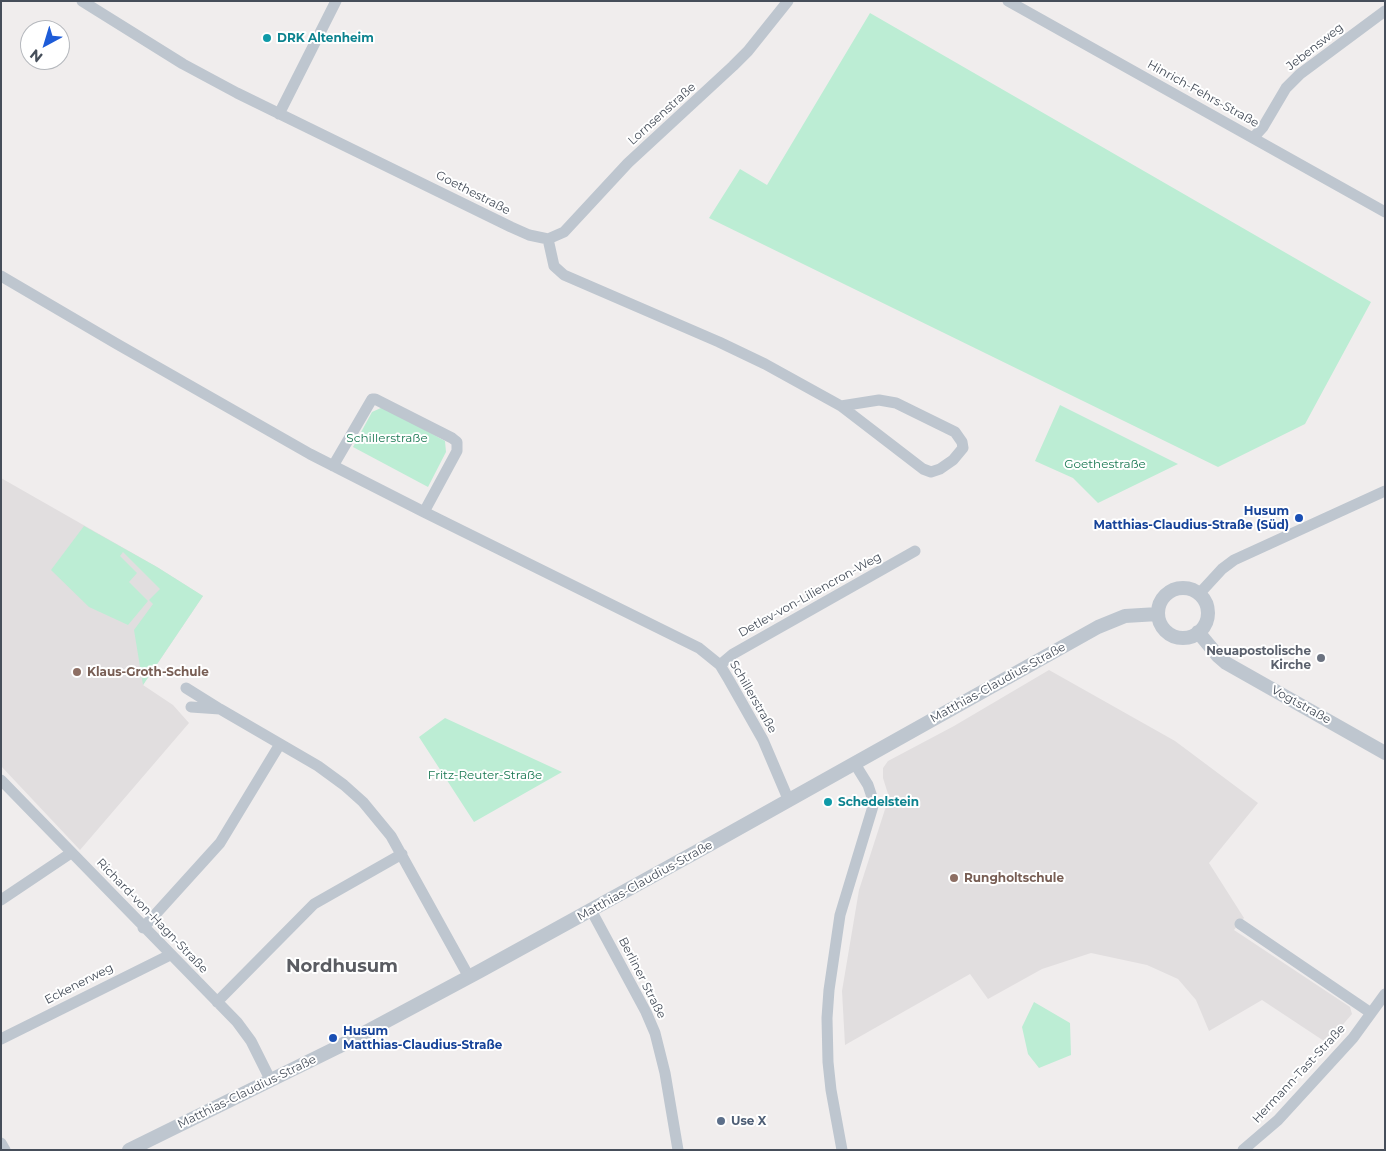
<!DOCTYPE html>
<meta charset="utf-8">
<style>
body{margin:0}
#map{position:relative;width:1386px;height:1151px;overflow:hidden;background:#f0eded;font-family:Montserrat,sans-serif}
canvas{display:block}
.frame{position:absolute;inset:0;border:2px solid #464e5a;pointer-events:none}
.north{position:absolute;left:20px;top:20px;width:50px;height:50px;box-sizing:border-box;background:#fff;border:1px solid #b5b8bd;border-radius:50%;rotate:219deg;font-size:14px;font-weight:700;line-height:20px;text-align:center;color:#464e5a}
.north::after{content:'';display:block;margin:auto;width:18px;height:22px;background:#1e5cd8;clip-path:polygon(50% 0,100% 100%,50% 72%,0 100%)}
</style>
<div id="map">
<canvas width="1386" height="1151"></canvas>
<div class="frame"></div>
<div class="north">N</div>
</div>
<script>
const ctx = document.querySelector('canvas').getContext('2d');
ctx.lineJoin = 'round';
function fill(path, color) { ctx.fillStyle = color; ctx.fill(path, 'evenodd'); }
const shape = rows => new Path2D(rows.map(r => 'M' + r).join(''));
function trace(path, color, width, dash) { ctx.strokeStyle = color; ctx.lineWidth = width; ctx.lineCap = dash ? 'butt' : 'round'; ctx.setLineDash(dash || []); ctx.stroke(path); }
function drawText(font, color, halo, rows, align = 'center') {
  ctx.font = font + ' Montserrat,sans-serif'; ctx.lineWidth = 4; ctx.setLineDash([]); ctx.textBaseline = 'middle'; ctx.strokeStyle = halo; ctx.fillStyle = color; for (const [text, x, y, turn = 0] of rows) {
    ctx.save(); ctx.translate(x, y); ctx.rotate((+turn || 0) * Math.PI / 180); ctx.textAlign = isNaN(turn) ? turn : align; if (halo) ctx.strokeText(text, 0, 0); ctx.fillText(text, 0, 0); ctx.restore();
  }
}
const education = shape([
 [1,478,157,567,203,596,143,685,173,705,189,723,80,850,1,766],
 [1049,670,1175,741,1258,803,1209,863,1244,918,1234,930,1350,1007,1352,1014,1327,1043,1262,1000,1209,1031,1196,1000,1178,979,1147,965,1091,953,1042,969,988,999,970,974,845,1045,842,991,859,890,889,797,883,778,883,768,888,761,954,726]
]);
const green = shape([
 [870,13,1371,302,1305,424,1218,467,709,218,740,169,767,185],
 [1060,405,1178,464,1098,503,1073,478,1035,461],
 [383,407,445,441,446,452,428,487,353,447,372,412],
 [84,526,157,567,203,596,143,685,134,630,153,604,149,600,160,589,123,552,120,556,137,573,129,582,148,601,128,625,89,607,51,570],
 [445,718,562,772,474,822,419,737],
 [1034,1002,1070,1023,1071,1055,1039,1068,1028,1054,1022,1027]
]);
const minor = shape([
 [82,1,183,64,237,93,511,227,529,235,548,239,564,232,628,163,733,66,748,51,788,1],
 [1008,1,1385,212],
 [279,114,336,1],
 [1253,138,1263,127,1286,88,1300,74,1385,11],
 [548,239,554,266,564,275,719,342,765,364,841,406,923,469,931,472,940,469,953,460,963,448,962,442,955,432,896,403,879,400,841,406],
 [1,276,117,344,310,454,424,512,699,648,720,665,729,680,763,740,789,801],
 [333,466,372,399,375,399,452,438,457,442,457,451,424,512],
 [1199,594,1222,569,1234,560,1385,491],
 [720,665,733,654,915,551],
 [186,688,218,708],
 [191,707,220,709,318,766,344,785,363,802,391,836,469,977],
 [1,780,237,1022,251,1041,271,1081],
 [1,900,71,853],
 [591,910,646,1012,655,1033,665,1073,678,1150],
 [1240,924,1371,1013],
 [143,928,220,843,280,744],
 [217,1002,314,904,402,854],
 [1,1039,170,955],
 [1,1143,5,1150],
 [842,1150,831,1090,828,1062,827,1018,829,990,840,915,874,803,868,785,855,764],
 [1243,1150,1278,1120,1353,1038,1385,994]
]);
const tertiary = shape([
 '1158 613a25 25 0 1 1 50 0a25 25 0 1 1-50 0Z',
 [1198,632,1218,656,1226,663,1385,753],
 [129,1150,338,1047,480,971,707,846,1098,627,1125,616,1158,614]
]);
const markers = [
 [267,38,5,"#0f9aa8"],
 [1299,518,5,"#1a4fb4"],
 [1321,658,5,"#6b7280"],
 [77,672,5,"#8d6e63"],
 [828,802,5,"#0f9aa8"],
 [954,878,5,"#8d6e63"],
 [333,1038,5,"#1a4fb4"],
 [721,1121,5,"#5c6f8a"]
];
const cultureNames = [
 ["DRK Altenheim",277,38],
 ["Schedelstein",838,802]
];
const streetNames = [
 ["Jebensweg",1315,47,-38],
 ["Hinrich-Fehrs-Straße",1203,94,29],
 ["Lornsenstraße",662,114,-42],
 ["Goethestraße",473,193,27],
 ["Detlev-von-Liliencron-Weg",810,595,-29],
 ["Matthias-Claudius-Straße",998,683,-29],
 ["Schillerstraße",753,697,60],
 ["Vogtstraße",1301,705,29],
 ["Matthias-Claudius-Straße",645,881,-29],
 ["Richard-von-Hagn-Straße",152,916,46],
 ["Berliner Straße",642,978,63],
 ["Eckenerweg",79,984,-27],
 ["Hermann-Tast-Straße",1299,1074,-47],
 ["Matthias-Claudius-Straße",247,1092,-26]
];
const parkNames = [
 ["Schillerstraße",387,438],
 ["Goethestraße",1105,464],
 ["Fritz-Reuter-Straße",485,775]
];
const transitNames = [
 ["Husum",1289,511],
 ["Matthias-Claudius-Straße (Süd)",1289,525],
 ["Husum",343,1031,"left"],
 ["Matthias-Claudius-Straße",343,1045,"left"]
];
const worshipNames = [
 ["Neuapostolische",1311,651],
 ["Kirche",1311,665]
];
const educationNames = [
 ["Klaus-Groth-Schule",87,672],
 ["Rungholtschule",964,878]
];
const serviceNames = [
 ["Use X",731,1121]
];
const districtNames = [
 ["Nordhusum",342,967]
];
fill(education, '#e1dedf');
fill(green, '#bcedd4');
trace(minor, '#bec6cf', 11);
trace(tertiary, '#bec6cf', 14);
for (const [x, y, r, color] of markers) { const dot = new Path2D(); dot.arc(x, y, r, 0, 2 * Math.PI); ctx.fillStyle = color; ctx.fill(dot); trace(dot, '#fff', 2); }
drawText('bold 12px', '#0d838f', '#fff', cultureNames, 'left');
drawText('12px', '#464e5a', '#fff', streetNames);
drawText('12px', '#197852', '#fff', parkNames);
drawText('bold 12px', '#164399', '#fff', transitNames, 'right');
drawText('bold 12px', '#5b616d', '#fff', worshipNames, 'right');
drawText('bold 12px', '#785e54', '#fff', educationNames, 'left');
drawText('bold 12px', '#4e5e75', '#fff', serviceNames, 'left');
drawText('bold 18px', '#5a5c62', '#fff', districtNames);
</script>
